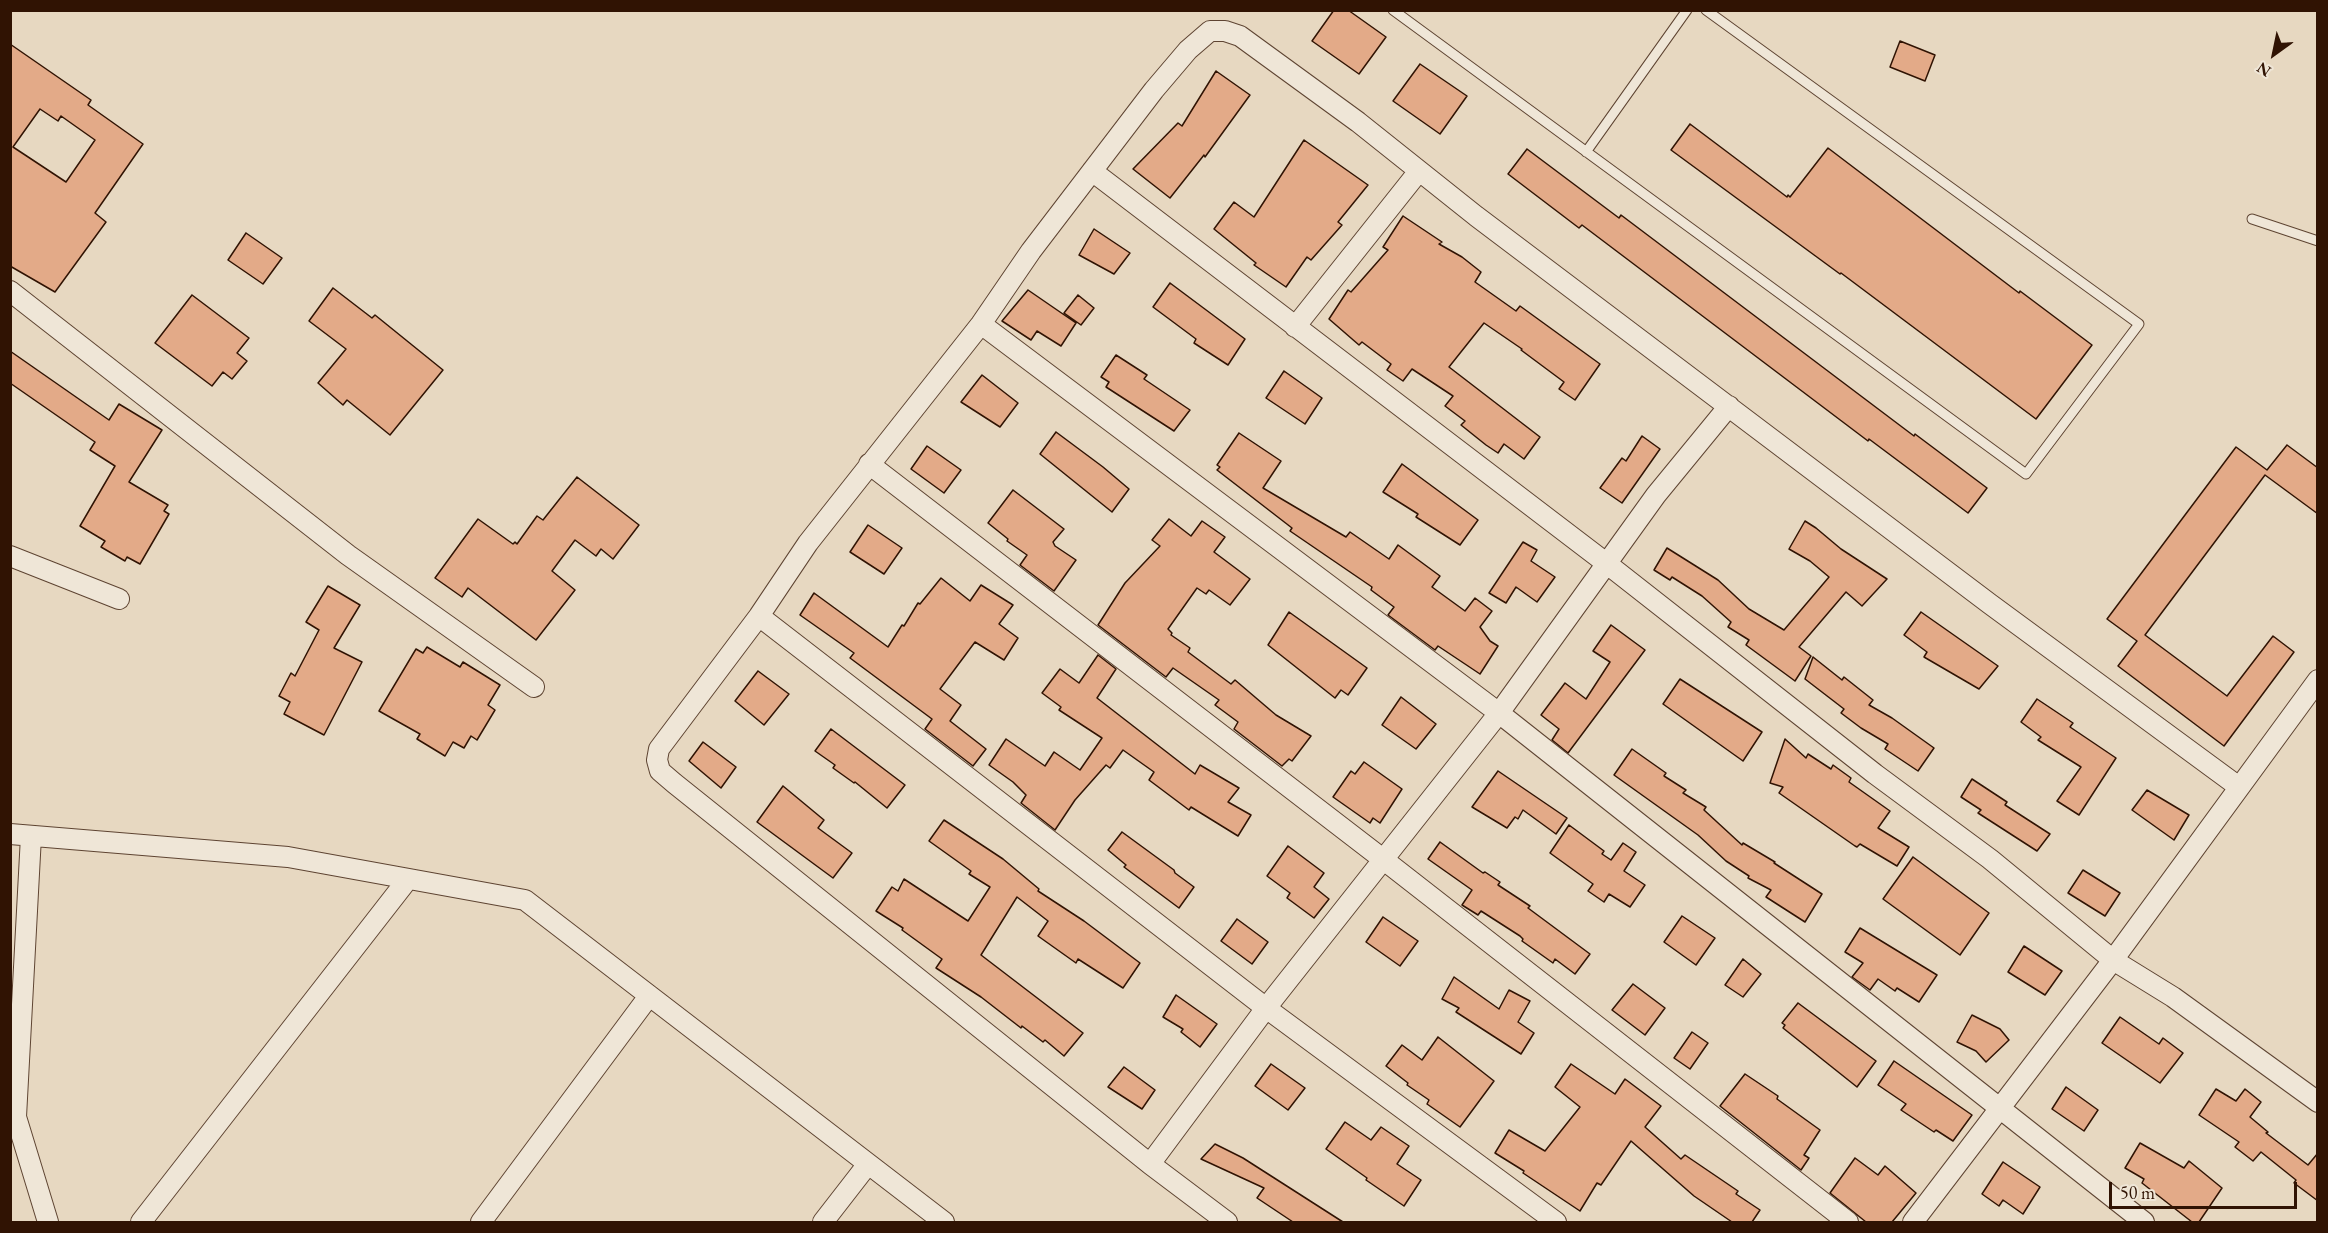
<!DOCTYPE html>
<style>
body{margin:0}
#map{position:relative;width:2328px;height:1233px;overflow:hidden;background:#e7d8c1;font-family:"EB Garamond",serif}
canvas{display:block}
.frame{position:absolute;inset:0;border:12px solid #301303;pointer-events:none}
.north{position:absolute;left:2244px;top:24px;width:60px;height:60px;-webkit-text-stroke:4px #efe6d7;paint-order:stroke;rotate:213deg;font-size:16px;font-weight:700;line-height:24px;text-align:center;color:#301303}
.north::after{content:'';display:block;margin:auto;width:21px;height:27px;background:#301303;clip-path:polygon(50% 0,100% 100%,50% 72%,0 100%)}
.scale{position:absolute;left:2109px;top:1182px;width:188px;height:27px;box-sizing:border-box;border:3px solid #301303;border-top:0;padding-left:8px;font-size:18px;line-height:21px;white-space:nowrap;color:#301303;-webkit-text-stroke:4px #efe6d7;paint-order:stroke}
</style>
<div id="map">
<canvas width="2328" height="1233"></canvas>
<div class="frame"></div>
<div class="north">N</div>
<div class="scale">50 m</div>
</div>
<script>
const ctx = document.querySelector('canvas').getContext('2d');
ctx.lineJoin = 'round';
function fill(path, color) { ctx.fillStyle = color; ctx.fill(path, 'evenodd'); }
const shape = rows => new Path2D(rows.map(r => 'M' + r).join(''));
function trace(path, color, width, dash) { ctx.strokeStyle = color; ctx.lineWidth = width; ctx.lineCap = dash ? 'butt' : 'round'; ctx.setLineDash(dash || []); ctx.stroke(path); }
const building = shape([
 [1334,10,1348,10,1386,37,1359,74,1312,41,1334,10],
 [1900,41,1935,55,1925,81,1890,67,1900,41],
 [10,44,91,100,88,105,143,144,95,213,106,222,55,292,10,266,10,44],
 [40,109,58,121,61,116,95,140,66,182,13,147,40,109],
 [1420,64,1467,96,1440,134,1393,101,1420,64],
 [1216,71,1250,95,1205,157,1204,155,1170,198,1133,169,1178,123,1182,126,1216,71],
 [1690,124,1787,197,1788,195,1790,197,1828,148,2019,293,2020,291,2092,345,2036,419,1841,273,1840,274,1671,150,1690,124],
 [1304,140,1368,185,1338,222,1342,225,1311,260,1307,257,1286,287,1254,265,1256,263,1214,229,1234,202,1254,217,1304,140],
 [1527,149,1619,218,1621,215,1914,436,1915,434,1987,488,1968,513,1869,439,1868,441,1582,225,1579,228,1508,174,1527,149],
 [1403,216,1442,242,1439,244,1462,257,1481,272,1475,282,1516,311,1520,306,1600,364,1575,400,1559,389,1564,382,1521,350,1522,349,1484,323,1449,367,1540,437,1524,459,1504,444,1498,453,1486,445,1461,425,1465,421,1445,406,1453,396,1412,369,1403,381,1387,370,1391,364,1362,342,1359,345,1329,319,1348,290,1351,292,1388,250,1383,247,1403,216],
 [1094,229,1130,253,1114,274,1079,255,1094,229],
 [246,233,282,258,263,284,228,260,246,233],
 [1170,283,1245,339,1228,365,1194,343,1196,339,1153,307,1170,283],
 [333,288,372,318,375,315,443,370,390,435,347,400,343,405,318,383,346,349,309,321,333,288],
 [1028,290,1076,323,1061,346,1037,331,1031,340,1002,321,1028,290],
 [192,295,249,338,237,353,247,361,232,379,223,372,212,386,155,343,192,295],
 [1078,295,1094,308,1081,325,1064,313,1078,295],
 [10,351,109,420,119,404,162,430,129,482,168,505,164,511,169,514,140,564,127,557,125,561,101,547,105,541,80,526,115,466,90,450,95,442,10,383,10,351],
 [1116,355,1147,375,1144,379,1190,410,1174,431,1106,387,1109,382,1101,377,1116,355],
 [1284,371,1322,398,1305,424,1266,398,1284,371],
 [982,375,1018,403,1000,427,961,402,982,375],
 [1056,432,1103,467,1129,489,1112,512,1040,454,1056,432],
 [1239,433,1281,461,1263,488,1346,537,1350,532,1389,559,1398,545,1440,576,1432,587,1465,611,1475,598,1492,611,1480,627,1490,641,1498,646,1480,674,1438,646,1435,650,1388,615,1394,607,1371,590,1372,587,1290,531,1292,528,1217,470,1220,467,1217,465,1239,433],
 [1642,436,1660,449,1622,503,1600,488,1622,458,1626,461,1642,436],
 [2287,445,2318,468,2318,514,2265,475,2145,635,2227,696,2273,636,2294,652,2224,746,2118,666,2137,641,2107,619,2236,447,2267,470,2287,445],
 [927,446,961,470,944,493,911,469,927,446],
 [1402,464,1478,520,1460,545,1416,517,1418,514,1383,492,1402,464],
 [577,477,639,525,613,559,601,549,596,556,575,540,552,571,575,590,536,640,468,588,462,597,435,578,478,519,513,544,515,542,517,544,537,516,543,520,577,477],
 [1013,490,1064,529,1053,542,1055,546,1076,560,1054,591,1020,565,1027,555,1007,541,1008,539,988,523,1013,490],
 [1169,519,1191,536,1202,521,1225,537,1214,552,1250,579,1230,605,1209,590,1206,594,1197,588,1168,629,1172,633,1171,635,1190,648,1188,652,1231,684,1235,680,1276,715,1311,736,1292,761,1289,759,1282,766,1234,729,1238,722,1215,705,1219,700,1173,668,1166,677,1098,625,1125,583,1160,546,1152,540,1169,519],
 [1805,521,1816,528,1841,549,1887,579,1862,606,1846,592,1799,647,1811,656,1795,681,1746,645,1749,640,1728,627,1731,622,1702,596,1672,577,1670,580,1654,570,1667,548,1718,580,1749,609,1784,630,1829,577,1810,561,1789,549,1805,521],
 [868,525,902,548,884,574,850,552,868,525],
 [1523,542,1537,550,1531,561,1555,577,1537,602,1516,587,1506,603,1489,593,1523,542],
 [941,578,970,601,981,585,1013,605,999,624,1018,638,1004,660,975,642,940,689,961,705,950,721,986,749,973,766,925,729,932,719,850,658,854,653,800,615,814,593,888,647,902,625,904,626,918,603,920,604,941,578],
 [328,586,360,605,334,648,362,662,324,735,284,714,290,702,279,696,291,673,295,676,319,630,306,622,328,586],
 [1289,612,1367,668,1348,695,1341,690,1335,698,1268,645,1289,612],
 [1921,612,1998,666,1979,689,1924,657,1927,652,1904,635,1921,612],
 [1611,625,1645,650,1568,753,1552,740,1559,729,1541,715,1565,683,1586,699,1610,662,1593,651,1611,625],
 [427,647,460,667,463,662,500,685,488,705,495,710,477,740,471,736,464,748,453,742,445,756,417,739,420,734,379,711,416,649,423,653,427,647],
 [1098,655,1116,669,1097,698,1195,774,1200,765,1239,788,1228,802,1251,815,1238,836,1191,807,1189,810,1149,780,1154,772,1123,750,1110,768,1106,765,1075,800,1055,830,1021,803,1026,795,1013,782,989,765,1006,739,1045,766,1054,752,1080,770,1102,738,1059,710,1061,707,1042,693,1060,669,1079,683,1098,655],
 [1813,657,1842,680,1844,677,1873,700,1869,705,1892,718,1934,748,1918,771,1885,749,1888,744,1861,728,1841,713,1844,709,1805,679,1813,657],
 [758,671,789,694,764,725,735,701,758,671],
 [1680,679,1762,732,1743,761,1663,704,1680,679],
 [1401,697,1436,724,1416,749,1382,725,1401,697],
 [2037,699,2073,723,2070,727,2116,758,2079,815,2057,801,2081,767,2038,740,2041,737,2021,722,2037,699],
 [831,729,905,785,887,808,855,782,854,783,833,768,835,765,815,751,831,729],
 [1785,739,1806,758,1808,754,1831,769,1833,765,1851,778,1849,782,1890,811,1878,828,1909,847,1897,866,1860,844,1857,847,1855,846,1779,793,1783,787,1770,783,1785,739],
 [703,742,736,767,721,788,689,761,703,742],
 [1632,749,1666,773,1664,776,1686,790,1683,793,1706,807,1704,810,1742,845,1743,843,1775,862,1774,863,1822,894,1805,922,1766,897,1771,890,1748,878,1749,876,1726,861,1698,835,1614,775,1632,749],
 [1364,762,1402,789,1380,823,1373,818,1370,823,1333,797,1351,771,1355,774,1364,762],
 [1498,771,1567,818,1556,834,1523,810,1518,819,1515,817,1507,828,1472,807,1498,771],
 [1972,779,2007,802,2005,805,2050,834,2037,851,1978,813,1981,810,1961,797,1972,779],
 [783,786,824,820,818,828,852,853,833,878,757,822,783,786],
 [2147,790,2189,815,2174,840,2132,810,2147,790],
 [944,820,1003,859,1039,889,1038,891,1084,921,1140,963,1123,988,1078,959,1076,963,1038,936,1048,921,1017,897,981,955,1083,1033,1064,1056,1045,1040,1043,1042,1022,1026,1021,1028,981,997,936,968,942,959,902,930,903,928,876,911,892,887,898,891,904,879,968,921,990,887,969,874,971,871,929,841,944,820],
 [1569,825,1604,851,1602,854,1611,860,1623,843,1636,852,1624,871,1645,885,1630,907,1609,894,1604,902,1588,891,1593,884,1550,853,1569,825],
 [1122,832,1174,870,1175,873,1194,887,1179,908,1124,867,1126,865,1108,850,1122,832],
 [1440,842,1483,873,1485,872,1500,882,1498,885,1530,906,1528,908,1590,954,1575,974,1555,959,1553,963,1522,941,1523,939,1520,936,1481,911,1478,915,1462,905,1472,890,1428,859,1440,842],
 [1288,846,1324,873,1314,887,1329,899,1314,918,1287,898,1290,893,1267,876,1288,846],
 [1913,857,1989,913,1960,955,1883,899,1913,857],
 [2083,870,2120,893,2105,916,2068,893,2083,870],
 [1682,916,1715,938,1696,965,1664,942,1682,916],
 [1383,917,1418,941,1400,966,1366,942,1383,917],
 [1237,919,1268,942,1252,964,1221,941,1237,919],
 [1860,928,1937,975,1919,1002,1897,988,1895,991,1878,979,1870,990,1852,977,1863,963,1845,952,1860,928],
 [2024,946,2062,971,2045,995,2008,972,2024,946],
 [1743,959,1761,974,1743,997,1725,985,1743,959],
 [1454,977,1499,1009,1509,990,1530,1001,1518,1022,1534,1033,1521,1054,1456,1012,1459,1008,1442,999,1454,977],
 [1633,984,1665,1008,1645,1035,1612,1010,1633,984],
 [1176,995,1217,1024,1200,1047,1181,1032,1183,1029,1163,1017,1176,995],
 [1798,1003,1876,1061,1857,1087,1783,1028,1785,1025,1782,1023,1798,1003],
 [1972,1015,2000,1029,2009,1040,1986,1062,1976,1051,1957,1042,1972,1015],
 [2120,1017,2159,1044,2163,1038,2183,1053,2160,1083,2102,1043,2120,1017],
 [1692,1032,1708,1043,1690,1069,1674,1058,1692,1032],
 [1438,1037,1494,1081,1460,1127,1427,1104,1429,1100,1407,1085,1408,1083,1386,1066,1402,1045,1422,1060,1438,1037],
 [1894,1061,1972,1115,1953,1141,1936,1130,1934,1132,1901,1110,1906,1104,1878,1085,1894,1061],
 [1271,1064,1305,1088,1288,1110,1255,1086,1271,1064],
 [1571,1064,1615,1094,1625,1079,1661,1106,1645,1127,1681,1159,1685,1155,1738,1191,1736,1194,1760,1210,1752,1222,1732,1222,1694,1196,1631,1141,1601,1185,1597,1183,1580,1211,1523,1173,1524,1171,1495,1153,1509,1130,1545,1151,1580,1107,1555,1087,1571,1064],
 [1124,1067,1155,1090,1142,1109,1108,1087,1124,1067],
 [1745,1074,1778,1096,1777,1099,1820,1130,1804,1155,1809,1158,1801,1170,1720,1106,1745,1074],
 [2066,1087,2098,1110,2084,1131,2052,1109,2066,1087],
 [2216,1089,2236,1101,2245,1089,2261,1102,2250,1117,2268,1132,2266,1133,2308,1165,2318,1153,2318,1201,2294,1183,2296,1180,2261,1152,2253,1161,2235,1147,2239,1142,2199,1115,2216,1089],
 [1345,1122,1371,1140,1381,1127,1409,1146,1397,1164,1421,1180,1404,1206,1366,1180,1367,1178,1326,1149,1345,1122],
 [2140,1143,2184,1168,2189,1161,2222,1188,2199,1222,2192,1222,2142,1183,2144,1179,2125,1168,2140,1143],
 [1215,1144,1243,1158,1343,1222,1293,1222,1257,1198,1264,1188,1201,1159,1215,1144],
 [1855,1158,1878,1175,1885,1166,1916,1193,1892,1222,1866,1222,1830,1193,1855,1158],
 [2003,1162,2040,1187,2023,1214,2003,1200,1999,1206,1982,1194,2003,1162]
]);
const service = shape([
 [1393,10,2026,474,2139,324,1706,10],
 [1586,152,1687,10],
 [2252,219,2318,241]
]);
const minor = shape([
 [1092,171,1606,563,1875,774,1990,859,2113,960,2173,997,2318,1102],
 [10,291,348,555,534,687],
 [981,324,1499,713,2144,1222],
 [1295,327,1419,171],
 [869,464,1384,860,1848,1222],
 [10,556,119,599],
 [759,616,1266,1008,1556,1222],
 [10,834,288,857,525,900,944,1222],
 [31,836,16,1117,48,1222],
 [1150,1164,1266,1008,1499,713,1656,495,1729,406],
 [141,1222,408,879],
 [481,1222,649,996],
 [823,1222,868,1164],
 [1227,1222,1150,1164,674,783,660,771,657,760,659,749,759,616,808,543,981,324,1031,251,1154,90,1188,50,1210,31,1225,31,1240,36,1358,122,1476,216,1990,604,2239,787],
 [1913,1222,2113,960,2318,680]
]);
fill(building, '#e3aa88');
trace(building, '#301303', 1.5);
trace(service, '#5e4432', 11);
trace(minor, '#5e4432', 22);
trace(service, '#efe6d7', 9);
trace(minor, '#efe6d7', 20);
</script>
